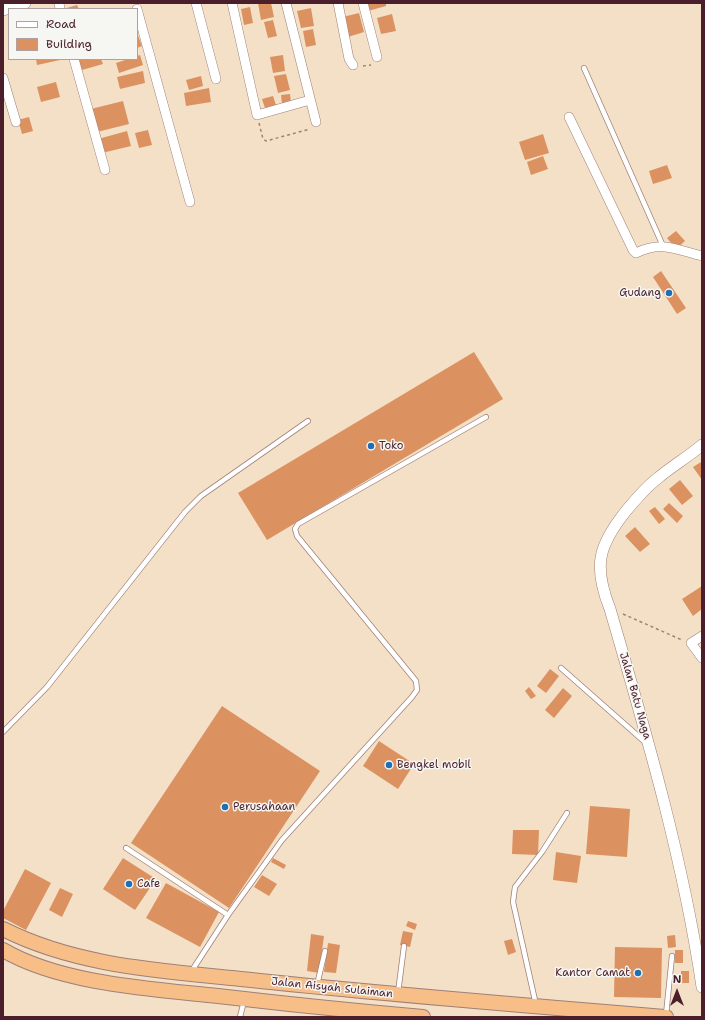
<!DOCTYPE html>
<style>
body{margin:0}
#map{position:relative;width:705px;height:1020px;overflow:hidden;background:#f4e0c7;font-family:"Shantell Sans",sans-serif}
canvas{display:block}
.frame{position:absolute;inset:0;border:4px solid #4a1f2b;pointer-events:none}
.legend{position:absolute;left:8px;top:8px;width:130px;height:52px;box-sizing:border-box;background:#f6f6f2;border:1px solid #b1a0a2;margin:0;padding:5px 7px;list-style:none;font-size:12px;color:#4a1f2b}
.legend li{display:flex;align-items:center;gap:8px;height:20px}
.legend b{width:20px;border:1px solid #b1a0a2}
.north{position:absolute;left:657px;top:972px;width:40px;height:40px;-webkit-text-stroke:3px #f6f6f2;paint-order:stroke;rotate:0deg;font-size:11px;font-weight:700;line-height:16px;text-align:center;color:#4a1f2b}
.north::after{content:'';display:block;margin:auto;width:14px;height:18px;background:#4a1f2b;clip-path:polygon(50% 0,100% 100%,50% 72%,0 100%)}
</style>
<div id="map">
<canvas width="705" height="1020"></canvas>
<div class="frame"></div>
<ul class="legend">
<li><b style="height:5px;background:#fff"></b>Road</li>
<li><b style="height:11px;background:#db9260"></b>Building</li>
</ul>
<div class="north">N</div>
</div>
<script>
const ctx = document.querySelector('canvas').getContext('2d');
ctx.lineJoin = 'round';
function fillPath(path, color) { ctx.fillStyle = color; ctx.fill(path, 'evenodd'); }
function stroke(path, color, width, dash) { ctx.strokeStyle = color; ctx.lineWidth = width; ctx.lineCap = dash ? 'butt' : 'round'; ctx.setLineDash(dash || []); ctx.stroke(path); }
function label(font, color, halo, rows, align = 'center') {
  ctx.font = font + ' "Shantell Sans",sans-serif'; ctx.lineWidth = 3; ctx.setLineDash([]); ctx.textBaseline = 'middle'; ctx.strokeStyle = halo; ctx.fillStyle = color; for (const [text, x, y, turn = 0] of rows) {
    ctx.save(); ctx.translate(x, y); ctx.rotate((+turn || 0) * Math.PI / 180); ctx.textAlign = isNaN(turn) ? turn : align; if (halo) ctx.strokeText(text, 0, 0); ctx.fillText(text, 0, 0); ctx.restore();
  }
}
const building = new Path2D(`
 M 258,3 L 271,3 L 274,17 L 261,20 Z
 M 366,3 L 386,3 L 386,6 L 368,11 Z
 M 77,5 L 79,9 L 63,9 Z
 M 250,7 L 253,23 L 244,25 L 241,9 Z
 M 311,8 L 314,26 L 301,28 L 297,11 Z
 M 359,13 L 364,32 L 348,37 L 343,17 Z
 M 392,14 L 396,31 L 381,34 L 377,18 Z
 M 273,20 L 277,36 L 268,38 L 264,22 Z
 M 313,29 L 316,45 L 306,47 L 303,31 Z
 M 137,33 L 142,46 L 137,48 Z
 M 140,55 L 143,65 L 119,73 L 116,63 L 128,59 L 137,59 L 137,56 Z
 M 283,55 L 285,71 L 273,73 L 270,57 Z
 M 36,59 L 60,59 L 60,60 L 37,65 Z
 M 78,59 L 101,59 L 103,64 L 82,70 Z
 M 143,71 L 145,83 L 120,89 L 117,77 Z
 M 286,74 L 290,90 L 278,93 L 274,76 Z
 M 201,76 L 203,86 L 189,90 L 186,80 Z
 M 56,82 L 60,97 L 41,102 L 37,87 Z
 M 209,88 L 211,102 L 186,106 L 184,93 Z
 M 290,94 L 291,103 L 282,104 L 281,95 Z
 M 273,96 L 276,105 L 265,108 L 262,99 Z
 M 123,101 L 129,124 L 97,132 L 91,109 Z
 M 29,117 L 33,131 L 22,134 L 18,120 Z
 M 148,130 L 152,145 L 139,148 L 135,133 Z
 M 127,131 L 131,146 L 102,153 L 98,139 Z
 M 543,134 L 549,153 L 525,160 L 519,142 Z
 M 543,156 L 548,169 L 531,175 L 527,162 Z
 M 667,165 L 672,178 L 653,184 L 649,171 Z
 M 676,231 L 685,241 L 676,249 L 667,238 Z
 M 661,271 L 686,308 L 677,314 L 653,277 Z
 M 474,352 L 503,399 L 267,540 L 238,493 Z
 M 701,462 L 702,463 L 702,480 L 693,467 Z
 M 680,480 L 693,496 L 682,505 L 669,489 Z
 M 669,503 L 683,516 L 677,523 L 663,509 Z
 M 655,507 L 665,519 L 659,524 L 649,511 Z
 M 635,527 L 650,544 L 640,552 L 625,536 Z
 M 702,586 L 702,609 L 693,616 L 682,599 Z
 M 550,669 L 559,676 L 546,693 L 537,686 Z
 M 529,687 L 536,696 L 531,699 L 525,691 Z
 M 563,688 L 572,696 L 554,718 L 545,710 Z
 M 222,706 L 320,771 L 229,908 L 131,843 Z
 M 379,741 L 414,764 L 398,789 L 363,766 Z
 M 590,806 L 630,809 L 627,857 L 586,854 Z
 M 513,830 L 539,830 L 538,855 L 512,854 Z
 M 556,852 L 581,856 L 577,883 L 553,880 Z
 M 123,858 L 156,879 L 135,910 L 103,889 Z
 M 273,858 L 286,865 L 284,869 L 271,862 Z
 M 25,869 L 51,883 L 26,930 L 3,918 L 3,911 Z
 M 262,875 L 277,884 L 269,896 L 254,887 Z
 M 166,883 L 219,912 L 200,947 L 146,918 Z
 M 60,888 L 73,894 L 62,917 L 49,910 Z
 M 408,921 L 417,924 L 415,930 L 406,926 Z
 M 403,931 L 413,933 L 410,947 L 400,945 Z
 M 311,934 L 324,936 L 319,973 L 307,971 Z
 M 675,935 L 676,947 L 668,948 L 667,936 Z
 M 512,939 L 516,952 L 508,955 L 504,941 Z
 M 328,943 L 340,945 L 336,973 L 324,972 Z
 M 615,947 L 662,948 L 661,998 L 614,997 Z
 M 675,950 L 683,950 L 683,963 L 675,963 Z
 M 681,971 L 689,971 L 689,983 L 681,983 Z`);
const path = new Path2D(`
 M 363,66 L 371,65
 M 259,123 L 263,139 L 266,141 L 310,129
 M 623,614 L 682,640`);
const service = new Path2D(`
 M 584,68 L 663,246
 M 561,668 L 646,743
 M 3,732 L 47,687 L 185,512 L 201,496 L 308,421
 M 126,848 L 228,915
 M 191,972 L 228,915 L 282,840 L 412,697 L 417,690 L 416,681 L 297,536 L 295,529 L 298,524 L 486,417
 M 317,985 L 325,951
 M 398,993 L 404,946
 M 536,1005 L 513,902 L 515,887 L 542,852 L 567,813
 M 666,1015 L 672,956
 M 240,1017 L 244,1001`);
const minor = new Path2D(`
 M 59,3 L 60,9
 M 196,3 L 216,79
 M 232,3 L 257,115 L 310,100
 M 286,3 L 316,122
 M 338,3 L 349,59 L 353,65
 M 363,3 L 377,57
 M 137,9 L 190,202
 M 74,59 L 105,170
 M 3,78 L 16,122
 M 569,117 L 633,250 L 636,253 C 661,240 677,250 702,256
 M 702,636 L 691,643 L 702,658`);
const tertiary = new Path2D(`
 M 3,10 L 25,3
 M 702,445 C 688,457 672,466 658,478 C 646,487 636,499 626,511 C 598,546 593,566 610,609 C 646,733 683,858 702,987`);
const trunk = new Path2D(`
 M 3,929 C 82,969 173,971 260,981 C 395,995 531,1006 666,1017
 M 3,950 C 61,984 152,989 218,996 C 286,1004 354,1011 423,1017`);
const markers = [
 [669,293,4,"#1f6fb2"],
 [371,446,4,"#1f6fb2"],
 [389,765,4,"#1f6fb2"],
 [225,807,4,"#1f6fb2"],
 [129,884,4,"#1f6fb2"],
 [638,973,4,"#1f6fb2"]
];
const poiNames = [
 ["Gudang",661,293,"right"],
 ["Toko",379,446],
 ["Bengkel mobil",397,765],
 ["Perusahaan",233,807],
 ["Cafe",137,884],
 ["Kantor Camat",630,973,"right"]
];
const streetNames = [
 ["Jalan Batu Naga",635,696,74],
 ["Jalan Aisyah Sulaiman",332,988,6]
];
fillPath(building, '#db9260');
stroke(service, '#9f8079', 6);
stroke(minor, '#9f8079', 10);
stroke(tertiary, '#9f8079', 12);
stroke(trunk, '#9f8079', 16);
stroke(path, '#9f8079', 1.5, [3, 3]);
stroke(service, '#fff', 4.5);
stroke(minor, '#fff', 9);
stroke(tertiary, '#fff', 11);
stroke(trunk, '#f7be88', 14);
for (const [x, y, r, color] of markers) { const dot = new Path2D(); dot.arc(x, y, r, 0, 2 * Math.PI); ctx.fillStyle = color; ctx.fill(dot); stroke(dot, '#f6f6f2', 1.5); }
label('11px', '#4a1f2b', '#f6f6f2', poiNames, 'left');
label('11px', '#4a1f2b', '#f6f6f2', streetNames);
</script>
